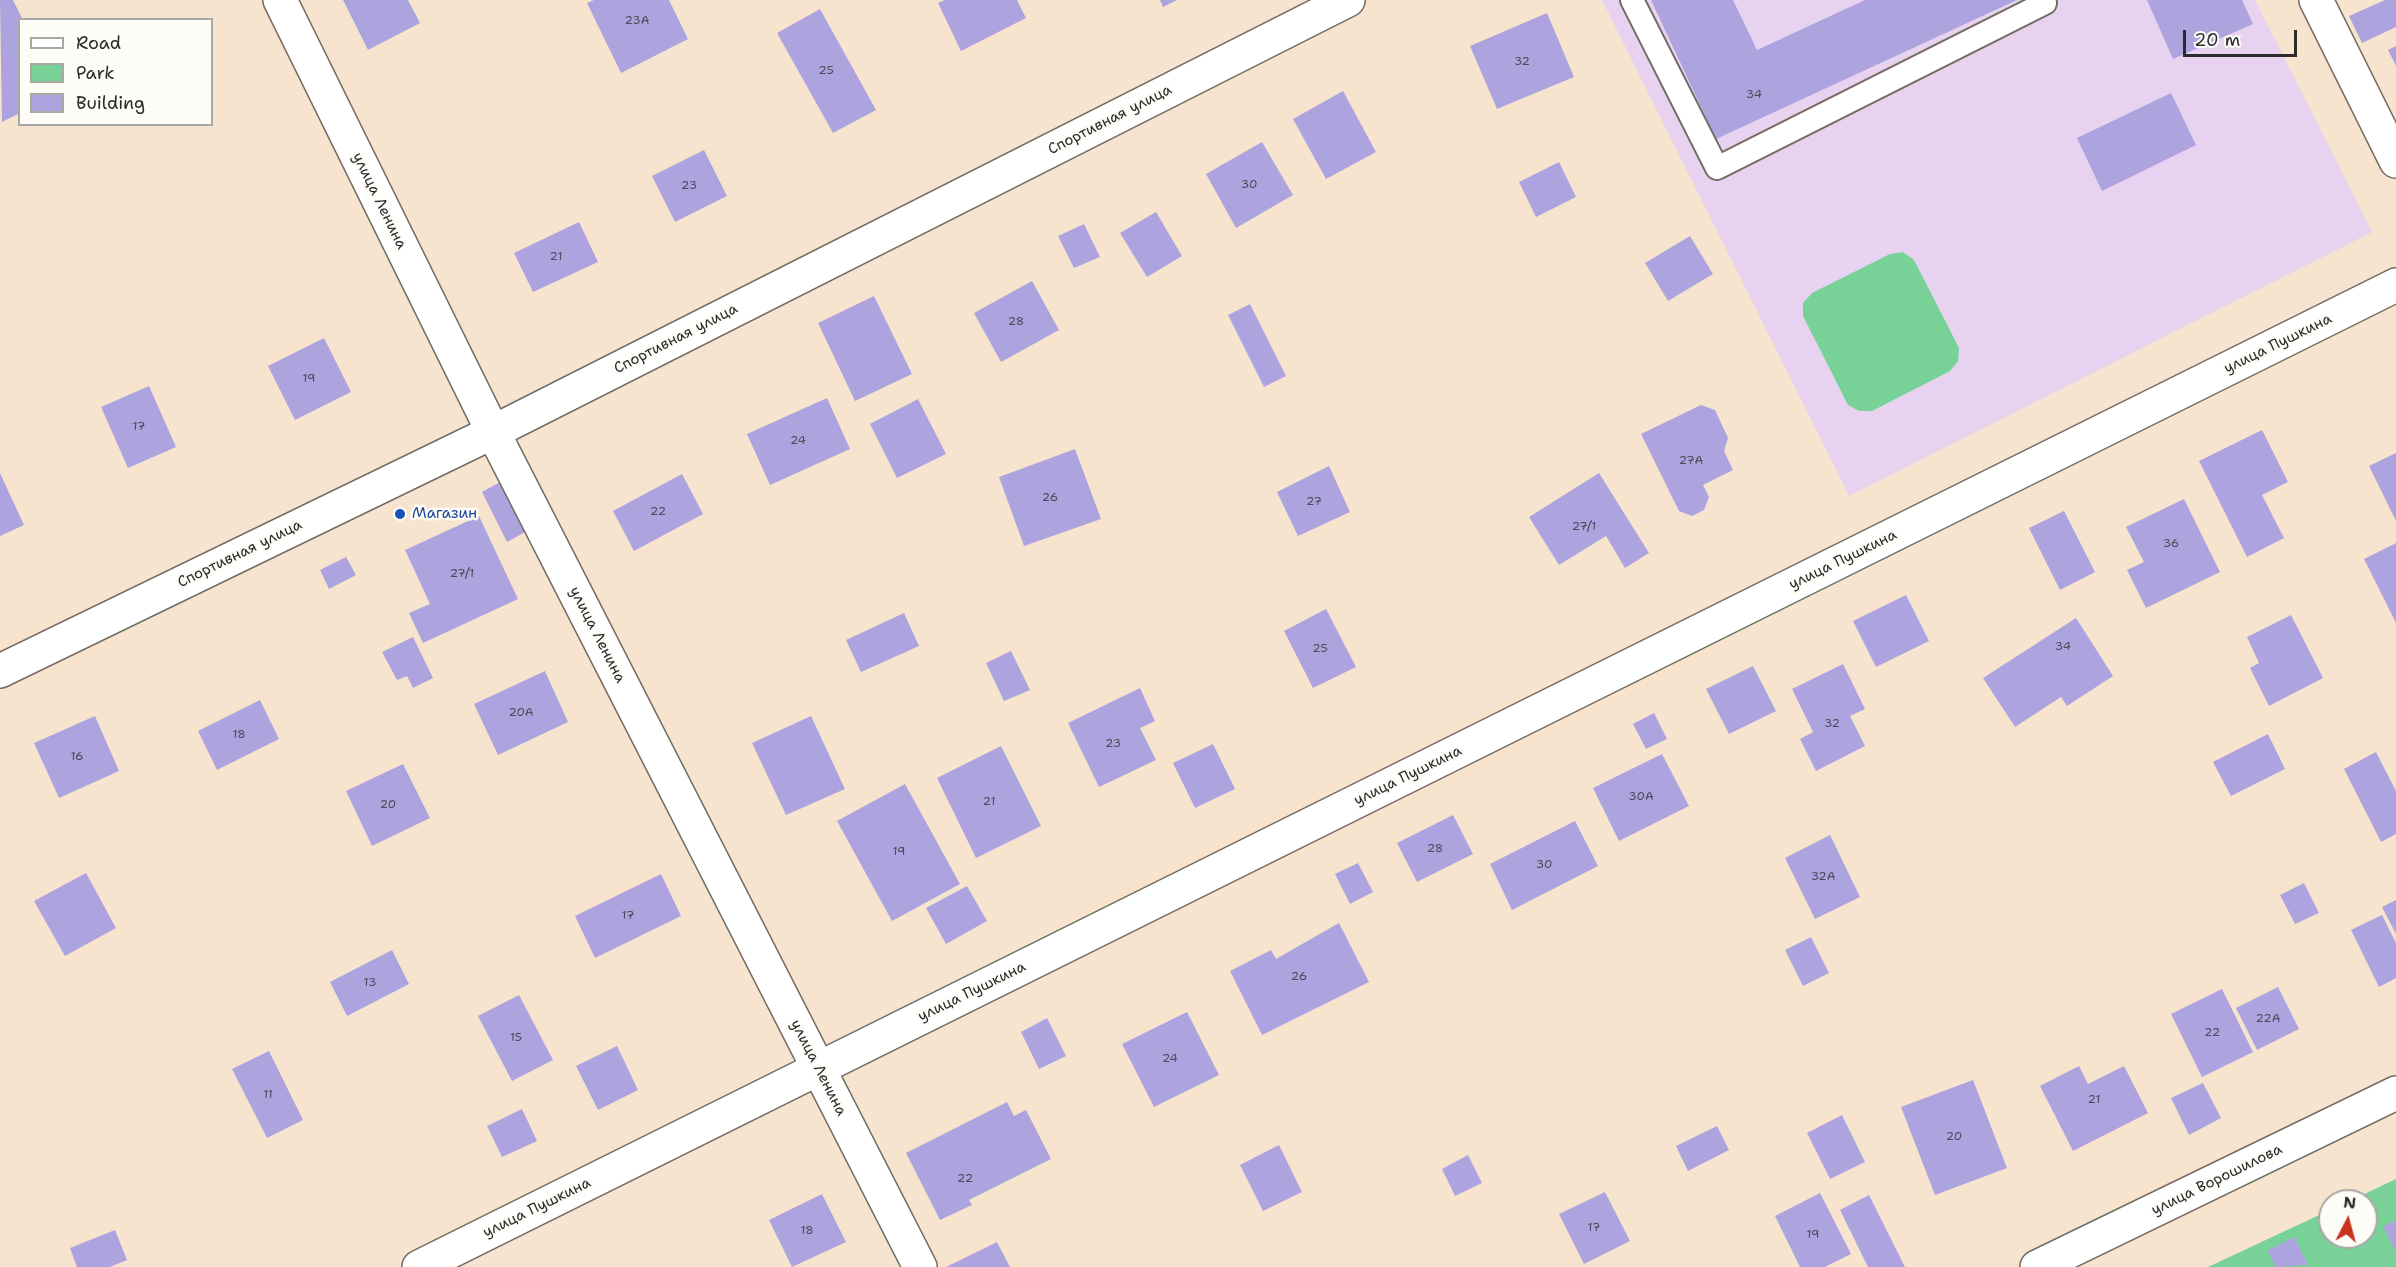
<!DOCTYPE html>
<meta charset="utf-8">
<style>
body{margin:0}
#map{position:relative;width:2396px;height:1267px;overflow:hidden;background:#f7e4ce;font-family:"Shantell Sans",sans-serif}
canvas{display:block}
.legend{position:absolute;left:18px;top:18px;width:195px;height:108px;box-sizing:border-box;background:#fdfcf7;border:2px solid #a9a8a5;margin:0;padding:8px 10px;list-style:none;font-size:18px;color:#2b2b2b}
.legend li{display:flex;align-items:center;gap:12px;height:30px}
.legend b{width:30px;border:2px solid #a9a8a5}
.north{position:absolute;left:2318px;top:1189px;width:60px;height:60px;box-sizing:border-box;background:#fdfcf7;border:2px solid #a9a8a5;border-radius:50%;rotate:6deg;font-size:16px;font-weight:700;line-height:24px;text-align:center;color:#2b2b2b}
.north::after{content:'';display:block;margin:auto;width:21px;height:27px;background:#c8321e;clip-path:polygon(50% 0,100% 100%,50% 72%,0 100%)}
.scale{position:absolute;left:2183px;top:30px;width:114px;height:27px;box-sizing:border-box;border:3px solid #2b2b2b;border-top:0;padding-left:8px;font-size:18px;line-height:21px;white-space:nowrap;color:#2b2b2b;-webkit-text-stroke:4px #fdfcf7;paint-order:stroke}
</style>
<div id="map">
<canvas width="2396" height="1267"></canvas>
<ul class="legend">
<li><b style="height:8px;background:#fff"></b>Road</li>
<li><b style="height:16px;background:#78d197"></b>Park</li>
<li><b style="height:16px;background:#ada4df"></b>Building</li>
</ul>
<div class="north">N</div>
<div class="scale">20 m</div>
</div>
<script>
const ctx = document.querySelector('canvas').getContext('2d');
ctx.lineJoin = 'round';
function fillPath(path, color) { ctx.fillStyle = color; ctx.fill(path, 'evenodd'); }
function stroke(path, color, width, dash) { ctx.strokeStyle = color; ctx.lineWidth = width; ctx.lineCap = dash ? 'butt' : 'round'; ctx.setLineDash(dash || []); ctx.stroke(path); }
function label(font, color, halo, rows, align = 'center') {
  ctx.font = font + ' "Shantell Sans",sans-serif'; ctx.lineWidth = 5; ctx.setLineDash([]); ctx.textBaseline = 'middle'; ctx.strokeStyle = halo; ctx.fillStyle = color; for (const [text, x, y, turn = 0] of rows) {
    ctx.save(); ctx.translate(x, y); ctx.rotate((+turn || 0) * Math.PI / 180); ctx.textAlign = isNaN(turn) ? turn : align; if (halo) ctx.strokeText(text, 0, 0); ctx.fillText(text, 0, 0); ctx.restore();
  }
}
const built = new Path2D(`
 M 1602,0 L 2255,0 L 2372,232 L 1849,496 Z`);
const green = new Path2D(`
 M 1903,252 L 1914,260 L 1959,348 L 1958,361 L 1950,371 L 1872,411 L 1859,411 L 1848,405 L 1803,316 L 1803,303 L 1812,293 L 1890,254 Z
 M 2396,1179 L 2396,1267 L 2208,1267 L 2330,1210 L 2330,1237 L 2366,1237 L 2366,1201 L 2350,1201 Z`);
const building = new Path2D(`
 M 0,0 L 13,0 L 23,20 L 20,20 L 20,113 L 2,122 Z
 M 343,0 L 408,0 L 420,23 L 368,50 Z
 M 594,0 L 669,0 L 688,39 L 621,73 L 587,3 Z
 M 945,0 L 1017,0 L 1026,18 L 961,51 L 938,3 Z
 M 1160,0 L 1177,0 L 1163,7 Z
 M 1651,0 L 1733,0 L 1757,50 L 1865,0 L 2017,0 L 1716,139 Z
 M 2147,0 L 2242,0 L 2253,24 L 2173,59 Z
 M 2385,0 L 2396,0 L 2396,27 L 2362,43 L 2349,16 Z
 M 820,9 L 876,110 L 833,133 L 777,33 Z
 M 1547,13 L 1574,77 L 1497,109 L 1470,46 Z
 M 2396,46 L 2396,66 L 2388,50 Z
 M 1343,91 L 1376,152 L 1326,179 L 1293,119 Z
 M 2171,93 L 2196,145 L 2102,191 L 2077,138 Z
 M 1262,142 L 1293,195 L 1236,228 L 1206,174 Z
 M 704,150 L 727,196 L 675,222 L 652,176 Z
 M 1559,162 L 1576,197 L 1536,217 L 1519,182 Z
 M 1156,212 L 1182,256 L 1147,277 L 1120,233 Z
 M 579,222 L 598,262 L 533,292 L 514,253 Z
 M 1084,224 L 1100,257 L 1074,268 L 1058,236 Z
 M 1690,236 L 1713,274 L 1668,301 L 1645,263 Z
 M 1032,281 L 1059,330 L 1001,362 L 974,313 Z
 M 874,296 L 912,374 L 855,401 L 818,323 Z
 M 1250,304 L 1286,376 L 1264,387 L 1228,315 Z
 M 324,338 L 351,392 L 295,420 L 268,366 Z
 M 149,386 L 176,447 L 128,468 L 101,407 Z
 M 827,398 L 850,449 L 770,485 L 747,434 Z
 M 918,399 L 946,454 L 897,478 L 870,424 Z
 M 1701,405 L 1715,410 L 1728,438 L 1724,451 L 1733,470 L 1703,485 L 1709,497 L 1704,510 L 1692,516 L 1679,511 L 1641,434 Z
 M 2262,430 L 2288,482 L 2262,495 L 2284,538 L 2247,557 L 2199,461 Z
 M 1075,449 L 1101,519 L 1024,546 L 999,477 Z
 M 2396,453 L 2396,521 L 2369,466 Z
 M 1329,466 L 1350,512 L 1298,536 L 1277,492 Z
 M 0,473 L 24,525 L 0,536 Z
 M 1599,473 L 1649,553 L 1625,568 L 1606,536 L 1559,565 L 1529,517 Z
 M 682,474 L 703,514 L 634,551 L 613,511 Z
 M 500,482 L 525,532 L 507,542 L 482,492 Z
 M 2184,499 L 2220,572 L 2146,608 L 2127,570 L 2144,562 L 2126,527 Z
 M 2064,511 L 2095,572 L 2060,590 L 2029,528 Z
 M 479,516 L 518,599 L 423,643 L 409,613 L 430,604 L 405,550 Z
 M 2396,543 L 2396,623 L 2364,559 Z
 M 346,557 L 356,575 L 329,589 L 320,570 Z
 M 1906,595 L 1929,641 L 1876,667 L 1853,621 Z
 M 1326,609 L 1356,667 L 1313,688 L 1284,631 Z
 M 904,613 L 919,646 L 861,672 L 846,640 Z
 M 2291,615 L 2323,678 L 2269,706 L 2250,668 L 2259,663 L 2247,637 Z
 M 2076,618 L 2113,676 L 2067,706 L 2061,697 L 2015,727 L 1983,678 Z
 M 413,637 L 433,678 L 413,688 L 407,676 L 397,680 L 382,652 Z
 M 1011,651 L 1030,690 L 1004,701 L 986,663 Z
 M 1843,664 L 1865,709 L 1850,716 L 1865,746 L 1816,771 L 1800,739 L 1813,732 L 1792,689 Z
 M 1753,666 L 1776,711 L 1729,734 L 1706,689 Z
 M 545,671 L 568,722 L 498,755 L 474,704 Z
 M 1140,688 L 1155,721 L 1140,728 L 1156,760 L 1099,787 L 1068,723 Z
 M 260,700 L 279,739 L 217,770 L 198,731 Z
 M 1654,713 L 1667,739 L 1646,749 L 1633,724 Z
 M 95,716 L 119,771 L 59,798 L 34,743 Z
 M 811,716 L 845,789 L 786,815 L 752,743 Z
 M 2268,734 L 2285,769 L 2231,796 L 2213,762 Z
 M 1213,744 L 1235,789 L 1195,808 L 1173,763 Z
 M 1001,746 L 1041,826 L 976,858 L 937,778 Z
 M 2376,752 L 2396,791 L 2396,834 L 2381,842 L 2344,769 Z
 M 1662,754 L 1689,806 L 1619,841 L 1593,788 Z
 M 403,764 L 430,818 L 372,846 L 346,791 Z
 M 905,784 L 960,884 L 892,921 L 837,821 Z
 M 1453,815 L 1473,854 L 1417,882 L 1397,843 Z
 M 1575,821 L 1598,866 L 1512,910 L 1490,864 Z
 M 1830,835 L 1860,897 L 1815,919 L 1785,858 Z
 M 1358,863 L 1373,892 L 1350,904 L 1335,874 Z
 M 86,873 L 116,928 L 65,956 L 34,901 Z
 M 661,874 L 681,916 L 595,958 L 575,916 Z
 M 2304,883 L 2319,913 L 2295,924 L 2280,895 Z
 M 967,886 L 987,921 L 946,944 L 926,908 Z
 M 2396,900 L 2396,934 L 2382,907 Z
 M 2382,915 L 2396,943 L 2396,978 L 2379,987 L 2351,930 Z
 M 1339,923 L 1369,982 L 1262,1035 L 1230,971 L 1271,950 L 1276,959 Z
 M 1811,937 L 1829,973 L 1803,986 L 1785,950 Z
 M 392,950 L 409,984 L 347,1016 L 330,982 Z
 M 2278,987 L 2299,1029 L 2257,1050 L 2236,1008 Z
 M 2222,989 L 2253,1052 L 2202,1077 L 2171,1014 Z
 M 519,995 L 553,1060 L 512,1081 L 478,1016 Z
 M 1187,1012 L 1219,1075 L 1154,1107 L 1122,1044 Z
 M 1047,1018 L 1066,1056 L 1039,1069 L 1021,1032 Z
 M 617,1046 L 638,1090 L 598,1110 L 576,1066 Z
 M 269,1051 L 303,1120 L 267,1138 L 232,1069 Z
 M 2079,1066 L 2088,1084 L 2124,1066 L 2148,1113 L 2073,1151 L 2040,1086 Z
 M 1973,1080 L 2007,1168 L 1935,1195 L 1901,1107 Z
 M 2203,1083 L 2221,1118 L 2189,1135 L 2171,1098 Z
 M 1007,1102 L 1014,1116 L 1026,1110 L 1051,1159 L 969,1200 L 972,1205 L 940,1220 L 906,1153 Z
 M 522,1109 L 537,1141 L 502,1157 L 487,1126 Z
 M 1842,1115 L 1865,1162 L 1830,1179 L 1807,1133 Z
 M 1717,1126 L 1729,1150 L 1688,1171 L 1676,1146 Z
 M 1279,1145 L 1302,1192 L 1263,1211 L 1240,1165 Z
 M 1468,1155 L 1482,1183 L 1455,1196 L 1442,1169 Z
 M 1605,1192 L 1630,1241 L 1584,1264 L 1559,1214 Z
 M 1820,1193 L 1851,1254 L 1825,1267 L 1800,1267 L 1775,1216 Z
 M 822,1194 L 846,1242 L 792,1267 L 769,1220 Z
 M 1869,1195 L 1905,1267 L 1868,1267 L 1840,1210 Z
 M 2396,1220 L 2396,1252 L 2383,1226 Z
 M 115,1230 L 127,1260 L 110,1267 L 77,1267 L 70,1248 Z
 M 2294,1237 L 2308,1265 L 2276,1267 L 2267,1251 Z
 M 997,1242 L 1010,1267 L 946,1267 Z`);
const lane = new Path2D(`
 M 1632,0 L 1717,168 L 2045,3`);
const street = new Path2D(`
 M 280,0 L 493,432 L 920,1267
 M 0,671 L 493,432 L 1348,0
 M 419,1267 L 2396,285`);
const secondary = new Path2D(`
 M 2316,0 L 2396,161
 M 2037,1267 L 2396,1093`);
const markers = [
 [400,514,6,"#1a4fb4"]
];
const numberNames = [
 ["23А",637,21],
 ["32",1522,62],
 ["25",826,71],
 ["34",1754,95],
 ["30",1249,185],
 ["23",689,186],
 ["21",556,257],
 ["28",1016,322],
 ["19",309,379],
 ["17",139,427],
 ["24",798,441],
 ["27А",1691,461],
 ["26",1050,498],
 ["27",1314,502],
 ["22",658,512],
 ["27/1",1584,527],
 ["36",2171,544],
 ["27/1",462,574],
 ["34",2063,647],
 ["25",1320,649],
 ["20А",521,713],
 ["32",1832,724],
 ["18",239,735],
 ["23",1113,744],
 ["16",77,757],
 ["30А",1641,797],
 ["21",989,802],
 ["20",388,805],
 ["28",1435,849],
 ["19",899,852],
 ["30",1544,865],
 ["32А",1823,877],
 ["17",628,916],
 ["26",1299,977],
 ["13",370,983],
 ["22А",2268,1019],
 ["22",2212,1033],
 ["15",516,1038],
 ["24",1170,1059],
 ["11",268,1095],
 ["21",2094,1100],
 ["20",1954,1137],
 ["22",965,1179],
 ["17",1594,1228],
 ["18",807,1231],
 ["19",1813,1235]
];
const streetNames = [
 ["Спортивная улица",1110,120,-27],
 ["улица Ленина",379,201,64],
 ["Спортивная улица",676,339,-27],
 ["улица Пушкина",2278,344,-26],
 ["Спортивная улица",240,554,-26],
 ["улица Пушкина",1843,560,-26],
 ["улица Ленина",597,635,63],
 ["улица Пушкина",1408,776,-26],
 ["улица Пушкина",972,992,-26],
 ["улица Ленина",818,1068,63],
 ["улица Ворошилова",2217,1180,-26],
 ["улица Пушкина",537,1208,-26]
];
const transitNames = [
 ["Магазин",412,514]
];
fillPath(built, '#e7d2ef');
fillPath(green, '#78d197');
fillPath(building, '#ada4df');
stroke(lane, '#726c64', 26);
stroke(street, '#726c64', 36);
stroke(secondary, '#726c64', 36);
stroke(lane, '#fff', 22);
stroke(street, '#fff', 33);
stroke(secondary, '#fff', 33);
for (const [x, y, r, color] of markers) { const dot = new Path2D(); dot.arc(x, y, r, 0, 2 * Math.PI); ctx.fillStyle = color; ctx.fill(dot); stroke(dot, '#fdfcf7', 2); }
label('12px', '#4c4958', null, numberNames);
label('15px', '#2b2b2b', '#fdfcf7', streetNames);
label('15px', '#164399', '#fdfcf7', transitNames, 'left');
</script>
